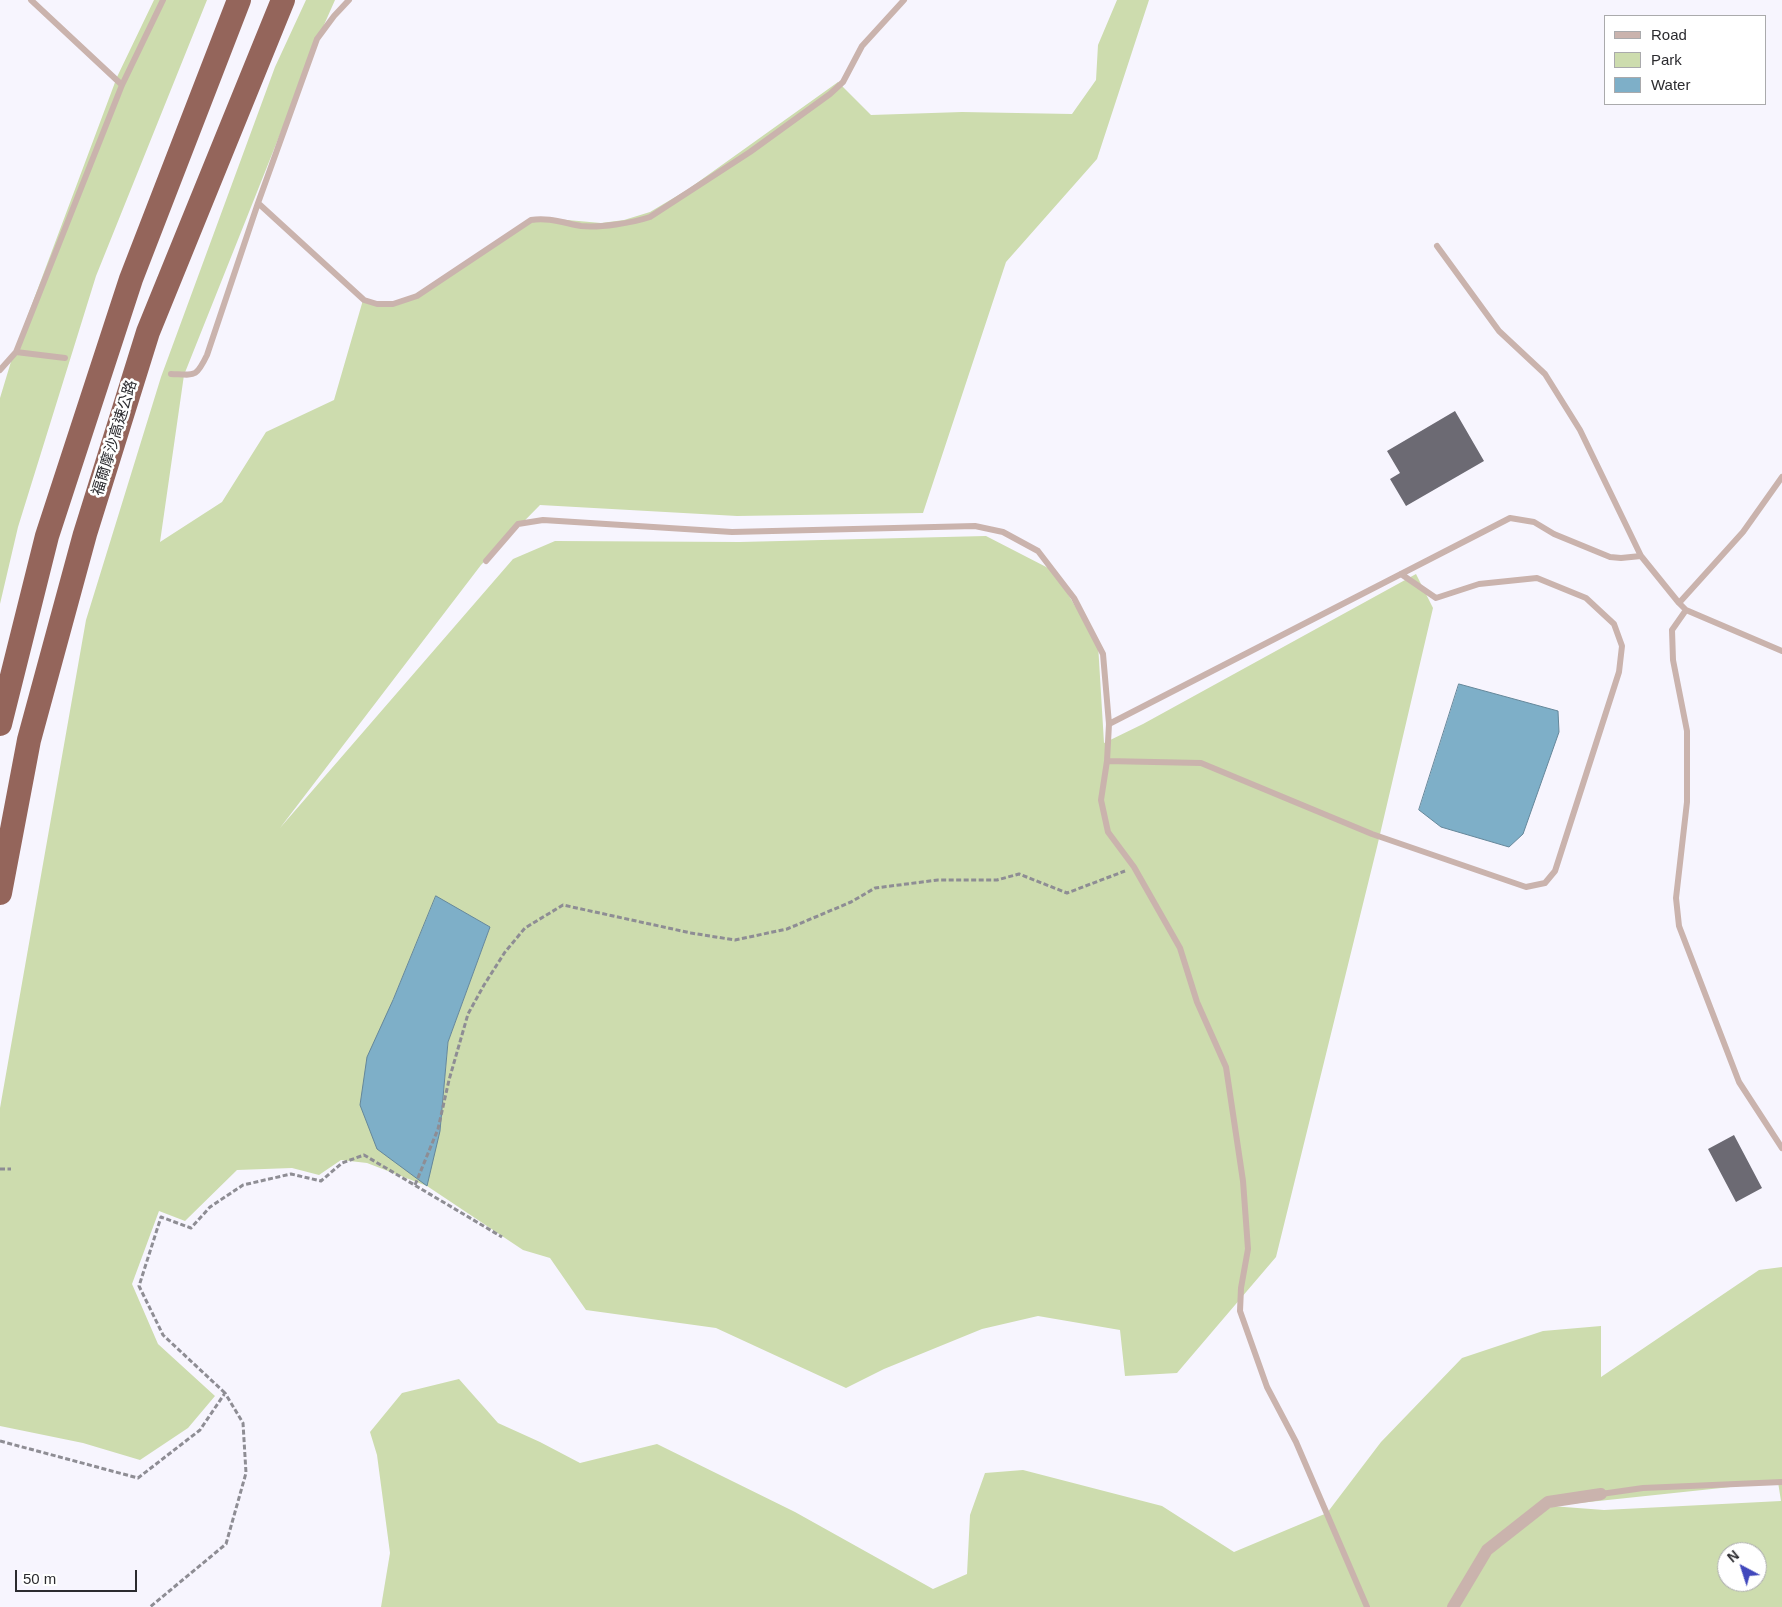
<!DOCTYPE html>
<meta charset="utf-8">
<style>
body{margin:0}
#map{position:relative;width:1782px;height:1607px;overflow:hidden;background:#f7f5fe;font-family:Helvetica,sans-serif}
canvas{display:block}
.legend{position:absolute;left:1604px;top:15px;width:162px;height:90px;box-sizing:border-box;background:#fff;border:1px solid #aaaaac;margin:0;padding:6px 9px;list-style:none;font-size:15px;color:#2b2b2f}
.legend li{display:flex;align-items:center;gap:10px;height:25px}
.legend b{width:25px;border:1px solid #aaaaac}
.north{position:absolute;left:1717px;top:1542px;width:50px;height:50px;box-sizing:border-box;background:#fff;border:1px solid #aaaaac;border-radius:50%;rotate:320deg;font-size:14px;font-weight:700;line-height:20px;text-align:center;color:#2b2b2f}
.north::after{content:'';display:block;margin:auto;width:18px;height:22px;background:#4148bc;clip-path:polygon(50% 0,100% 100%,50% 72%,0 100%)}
.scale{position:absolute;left:15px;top:1570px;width:122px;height:22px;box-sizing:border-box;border:2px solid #2b2b2f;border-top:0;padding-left:6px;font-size:15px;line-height:18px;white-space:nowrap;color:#2b2b2f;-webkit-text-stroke:4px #fff;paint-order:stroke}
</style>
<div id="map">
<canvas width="1782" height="1607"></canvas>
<ul class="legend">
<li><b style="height:6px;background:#cab3ad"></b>Road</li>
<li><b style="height:14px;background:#cddcae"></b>Park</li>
<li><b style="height:14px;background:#7eafc8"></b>Water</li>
</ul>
<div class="north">N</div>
<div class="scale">50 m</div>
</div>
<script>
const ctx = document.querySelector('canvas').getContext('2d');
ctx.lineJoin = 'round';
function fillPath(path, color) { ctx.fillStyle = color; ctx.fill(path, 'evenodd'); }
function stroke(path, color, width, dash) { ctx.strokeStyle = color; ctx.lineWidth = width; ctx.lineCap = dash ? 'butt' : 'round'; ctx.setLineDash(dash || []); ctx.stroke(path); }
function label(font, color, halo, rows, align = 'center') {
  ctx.font = font + ' Helvetica,"Noto Sans TC",sans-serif'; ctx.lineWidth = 5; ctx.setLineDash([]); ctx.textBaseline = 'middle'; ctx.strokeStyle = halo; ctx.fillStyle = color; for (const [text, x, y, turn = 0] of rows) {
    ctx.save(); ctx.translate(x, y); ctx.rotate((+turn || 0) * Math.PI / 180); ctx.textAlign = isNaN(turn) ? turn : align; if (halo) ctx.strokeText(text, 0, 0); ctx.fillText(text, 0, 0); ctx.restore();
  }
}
const green = new Path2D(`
 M 154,0 L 207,0 L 96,276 L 18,527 L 0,604 L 0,398 L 13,355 L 117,77 Z
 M 306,0 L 335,0 L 320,34 L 184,375 L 160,542 L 222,502 L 266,432 L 334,400 L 363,300 L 383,305 L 408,299 L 516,228 L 545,218 L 601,223 L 624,220 L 650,212 L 687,190 L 838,82 L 871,115 L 962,112 L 1072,114 L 1096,80 L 1098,45 L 1117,0 L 1149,0 L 1097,159 L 1006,262 L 923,513 L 737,516 L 540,505 L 481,565 L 280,828 L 513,559 L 555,541 L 740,542 L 986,536 L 1054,571 L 1098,644 L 1104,743 L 1143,724 L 1416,574 L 1433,608 L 1377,847 L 1276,1257 L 1177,1373 L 1125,1376 L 1120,1330 L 1038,1316 L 982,1329 L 884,1369 L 846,1388 L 716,1328 L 586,1310 L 550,1258 L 523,1250 L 427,1186 L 367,1163 L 341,1160 L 319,1175 L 292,1168 L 237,1170 L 185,1221 L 159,1211 L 132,1284 L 158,1344 L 215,1396 L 188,1428 L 140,1460 L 83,1443 L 0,1426 L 0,1108 L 86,620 L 161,377 L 275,67 ZM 436,897 L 490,927 L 448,1042 L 440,1131 L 393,1000 Z
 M 1782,1267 L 1782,1607 L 381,1607 L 390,1553 L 377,1455 L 370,1432 L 402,1393 L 459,1379 L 498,1423 L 540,1442 L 580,1463 L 657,1444 L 795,1512 L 933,1589 L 967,1574 L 970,1515 L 985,1473 L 1023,1470 L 1162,1506 L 1234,1552 L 1327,1513 L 1381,1442 L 1462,1358 L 1543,1331 L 1601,1326 L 1601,1377 L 1759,1270 ZM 1778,1482 L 1781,1501 L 1604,1510 L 1551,1506 ZM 1727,1552 L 1757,1552 L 1757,1582 L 1727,1582 Z`);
const water = new Path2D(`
 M 1459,684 L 1558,711 L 1559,732 L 1523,834 L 1509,847 L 1441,827 L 1419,810 Z
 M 436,896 L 490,927 L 448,1042 L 440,1131 L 427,1186 L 377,1149 L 360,1105 L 367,1057 L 393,1000 Z`);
const building = new Path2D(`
 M 1455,411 L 1484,461 L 1406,506 L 1390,479 L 1400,473 L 1387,451 Z
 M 1734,1135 L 1762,1188 L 1736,1202 L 1708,1149 Z`);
const path = new Path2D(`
 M 0,1169 L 11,1169
 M 415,1185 L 438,1129 L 449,1080 L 468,1014 L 484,985 L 505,952 L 525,928 L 563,905 L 691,933 L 735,940 L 787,929 L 851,902 L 875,888 L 938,880 L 997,880 L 1019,874 L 1067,893 L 1125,871
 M 225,1393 L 163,1335 L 139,1286 L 161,1217 L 191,1228 L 210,1207 L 243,1185 L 291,1174 L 321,1181 L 342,1163 L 364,1155 L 502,1237
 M 0,1441 L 138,1478 L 200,1430 L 225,1393 L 243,1423 L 246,1473 L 226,1544 L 150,1607`);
const service = new Path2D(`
 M 31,0 L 122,85
 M 349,0 L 334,16 L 317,39 L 258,203 L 364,300 L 377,304 L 393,304 L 417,296 L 531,220 C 548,217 564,223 581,226 C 600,228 632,223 650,217 L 750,152 L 830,94 L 843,82 L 862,46 L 904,0
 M 1437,246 L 1499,331 L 1545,374 L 1580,430 L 1641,556 L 1679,603 L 1686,610 L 1782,651
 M 16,352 L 65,358
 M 0,370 L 16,352 L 122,85 L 163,0
 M 171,374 C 195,375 196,378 207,355 L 258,203
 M 486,561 L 518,524 L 543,520 L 732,532 L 975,526 L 1003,532 L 1038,551 L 1074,598 L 1103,654 L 1109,724 L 1107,761 L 1101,800 L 1108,832 L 1134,867 L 1180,948 L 1197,1002 L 1226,1067 L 1243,1181 L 1248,1249 L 1241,1288 L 1240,1311 L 1267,1387 L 1296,1442 L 1367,1607
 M 1679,603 L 1743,532 L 1782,477
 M 1686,610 L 1672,630 L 1673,660 L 1687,731 L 1687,802 L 1676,898 L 1679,926 L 1739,1082 L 1782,1148
 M 1109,724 L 1510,518 L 1534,522 L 1554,534 L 1610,557 L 1621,558 L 1641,556
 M 1107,761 L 1201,763 L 1372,834 L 1526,887 L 1545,883 L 1555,871 L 1619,672 L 1622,646 L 1614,624 L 1586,598 L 1537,578 L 1479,584 L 1436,598 L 1401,574
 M 1601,1494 L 1643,1488 L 1782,1482`);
const minor = new Path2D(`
 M 1453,1607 L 1487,1550 L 1548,1502 L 1601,1494`);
const motorway = new Path2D(`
 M 0,724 L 47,536 L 131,279 L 239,0
 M 0,893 L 29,740 L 85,534 L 148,332 L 283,0`);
const streetNames = [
 ["福爾摩沙高速公路",115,438,-73]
];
fillPath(green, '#cddcae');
fillPath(water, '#7eafc8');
stroke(water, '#65879a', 1);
fillPath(building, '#6c6a73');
stroke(path, '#8e8d94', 3, [5, 2.5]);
stroke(service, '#cab3ad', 6);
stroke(minor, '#cab3ad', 12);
stroke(motorway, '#94655b', 24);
label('15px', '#2b2b2f', '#fff', streetNames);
</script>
